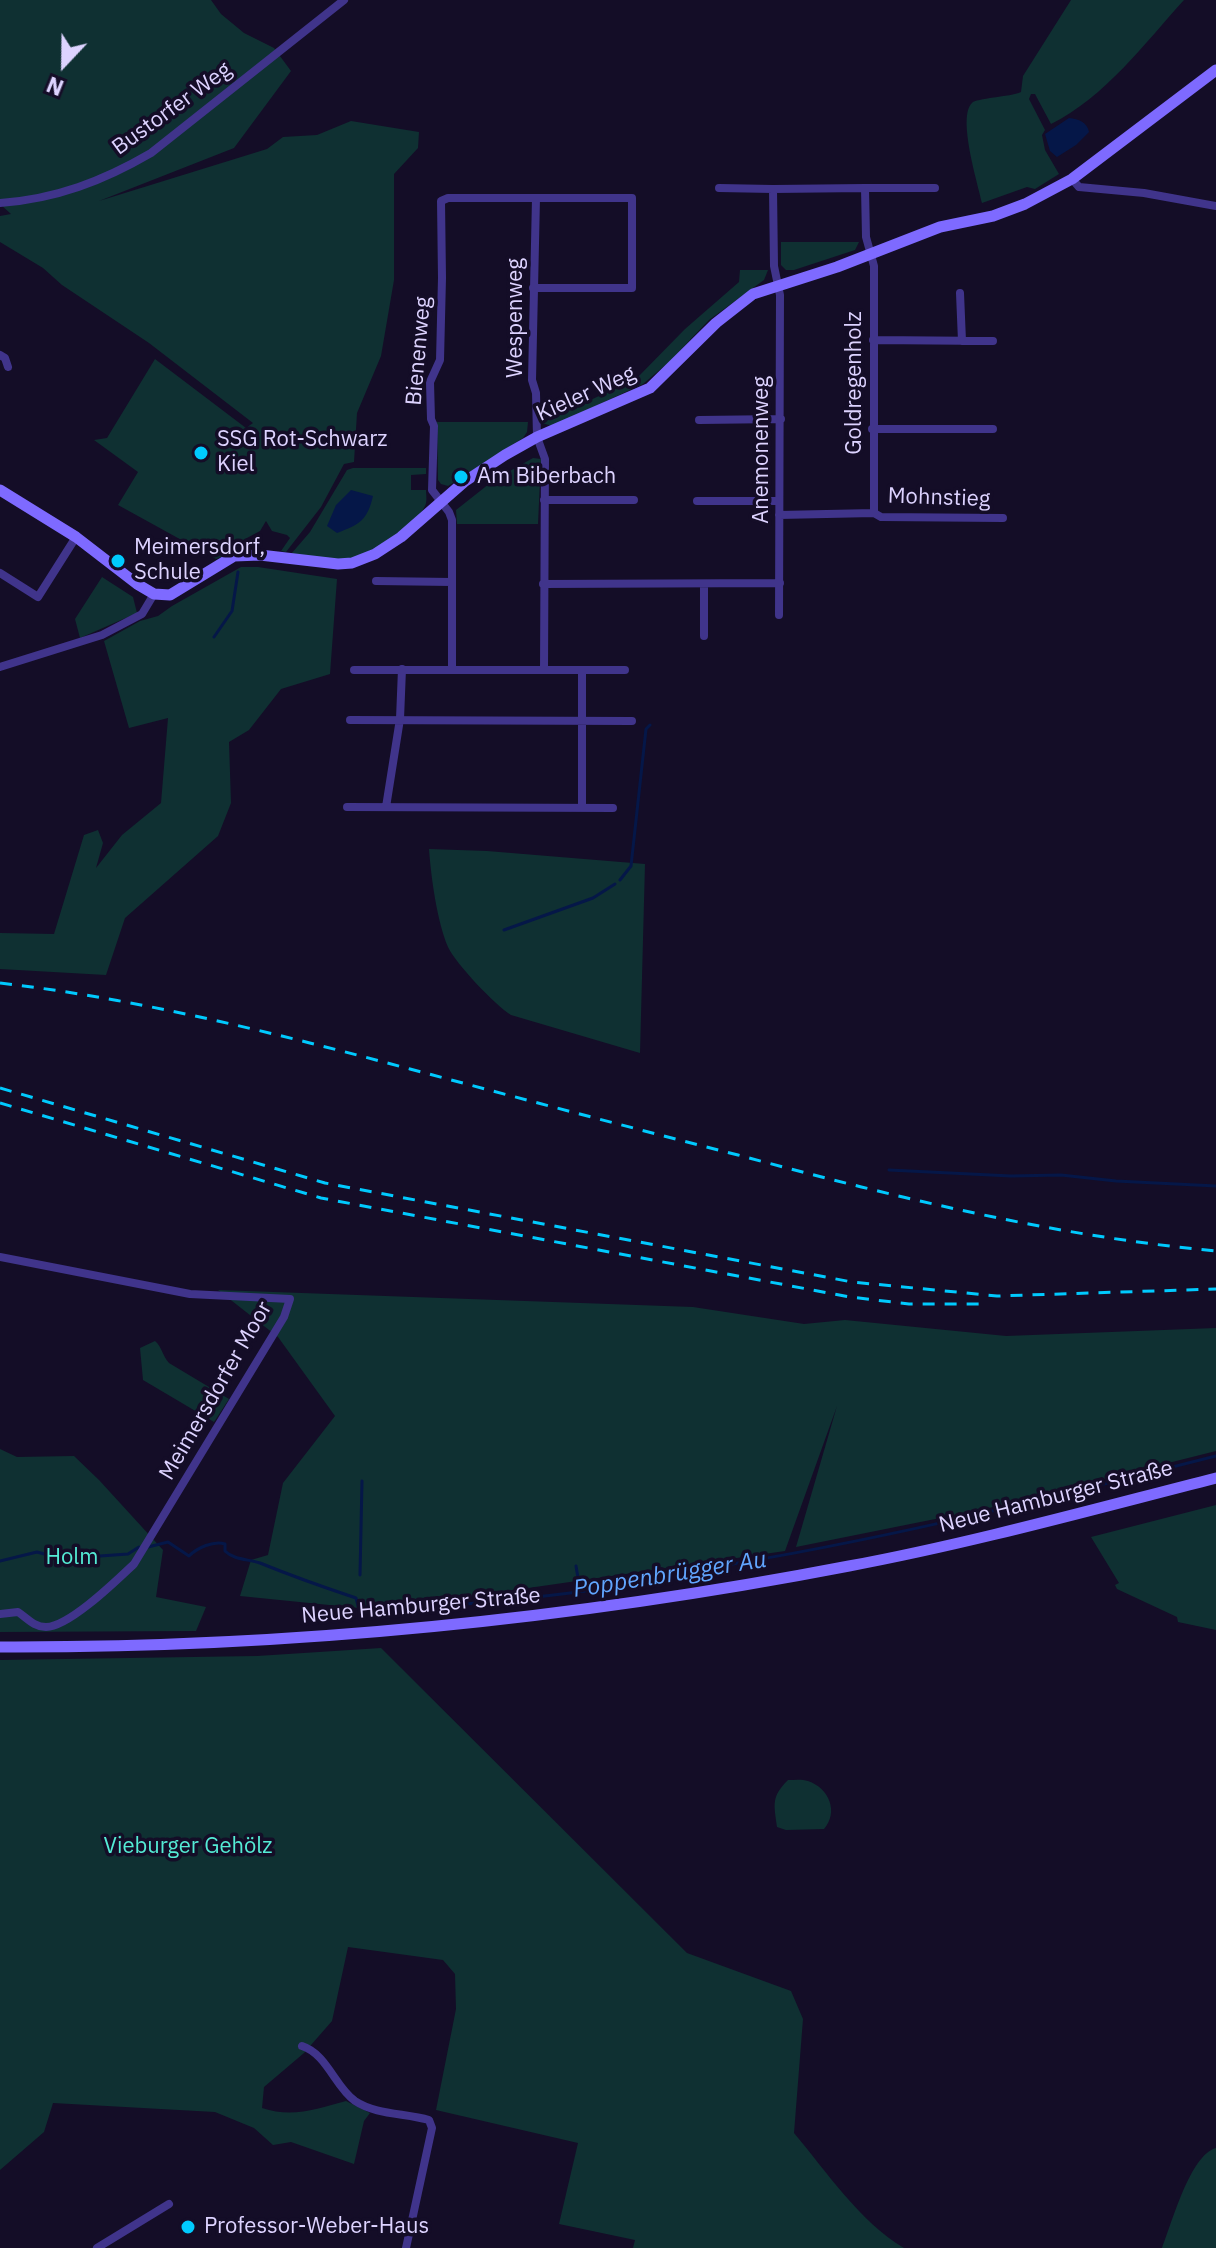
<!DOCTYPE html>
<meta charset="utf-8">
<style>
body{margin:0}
#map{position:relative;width:1216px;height:2248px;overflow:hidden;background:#140d27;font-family:"IBM Plex Sans",sans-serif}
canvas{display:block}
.north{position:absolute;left:24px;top:24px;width:80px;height:80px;-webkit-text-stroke:6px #140d27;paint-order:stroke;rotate:202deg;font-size:22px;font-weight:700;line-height:32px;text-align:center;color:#ddd3ff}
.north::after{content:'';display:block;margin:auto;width:28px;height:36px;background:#ddd3ff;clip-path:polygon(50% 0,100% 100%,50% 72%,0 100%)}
</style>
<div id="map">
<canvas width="1216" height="2248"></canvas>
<div class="north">N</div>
</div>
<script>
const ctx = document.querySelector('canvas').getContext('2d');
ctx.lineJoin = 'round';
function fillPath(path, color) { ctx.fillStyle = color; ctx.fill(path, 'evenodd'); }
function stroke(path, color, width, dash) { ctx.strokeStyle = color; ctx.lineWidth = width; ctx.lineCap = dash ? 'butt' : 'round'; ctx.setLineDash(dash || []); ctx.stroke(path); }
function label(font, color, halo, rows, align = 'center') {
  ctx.font = font + ' "IBM Plex Sans",sans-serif'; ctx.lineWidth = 7; ctx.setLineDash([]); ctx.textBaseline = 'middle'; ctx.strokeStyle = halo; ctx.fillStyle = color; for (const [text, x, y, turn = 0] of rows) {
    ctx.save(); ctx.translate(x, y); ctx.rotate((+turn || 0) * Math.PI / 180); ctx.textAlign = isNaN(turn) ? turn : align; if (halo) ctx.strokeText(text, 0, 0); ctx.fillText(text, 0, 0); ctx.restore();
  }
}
const green = new Path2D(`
 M 0,0 L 211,0 L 221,14 L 244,33 L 274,48 L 291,71 L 234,148 L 99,201 L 267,149 L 283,137 L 317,135 L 351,121 L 419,132 L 418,148 L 394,174 L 394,280 L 381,356 L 357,413 L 354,462 L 344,464 L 321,507 L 286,552 L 281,551 L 290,538 L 287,535 L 272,531 L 266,521 L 260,531 L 245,539 L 246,548 L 216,559 L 118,505 L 138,472 L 94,440 L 107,438 L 155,359 L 246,428 L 253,423 L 149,343 L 62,285 L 43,268 L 0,242 L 0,216 L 11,214 L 0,204 Z
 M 1071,0 L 1184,0 C 1144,44 1105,97 1051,124 L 1035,94 L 1031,94 L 1029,99 L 1045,130 L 1042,135 L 1045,150 L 1059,174 L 1035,189 L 1027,187 L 982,203 C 978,184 957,117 972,103 C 976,98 1010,97 1021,92 L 1023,76 Z
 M 781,242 L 859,242 L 855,250 L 794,270 L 786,270 L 781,265 Z
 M 740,270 L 768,270 L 764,280 L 709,320 L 669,362 L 643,384 L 552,426 L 542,423 L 637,378 L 685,329 L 739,282 Z
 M 437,422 L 528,422 L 527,432 L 523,438 L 448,486 L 441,484 L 438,480 Z
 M 533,458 L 541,459 L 538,524 L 457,524 L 456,510 L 494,480 Z
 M 353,468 L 426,468 L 426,474 L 411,475 L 411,490 L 426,490 C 426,494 427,499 426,503 C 421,524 362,560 341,561 C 325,561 307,556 291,554 L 310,532 L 347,470 Z
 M 241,567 L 258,567 L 337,579 L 330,674 L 281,689 L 249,730 L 229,742 L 231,803 L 218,836 L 125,918 L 106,975 L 0,969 L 0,933 L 54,934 L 84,835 L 98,830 L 103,843 L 96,868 L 122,835 L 161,803 L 168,718 L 129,728 L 104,641 L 140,621 L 158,616 L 172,606 Z
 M 102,577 L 133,597 L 137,613 L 80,638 L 75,619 Z
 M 429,849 L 487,851 L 645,864 L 640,1053 L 511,1015 C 495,1005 456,964 448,947 C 437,921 431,877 429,849 Z
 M 218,1290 L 693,1307 L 804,1324 L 845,1320 L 1006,1336 L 1216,1328 L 1216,1451 L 985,1509 L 796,1547 L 837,1406 L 785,1551 L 445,1600 L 359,1608 L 240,1596 L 251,1560 L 268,1555 L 283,1483 L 335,1416 L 278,1337 Z
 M 155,1341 C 162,1347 162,1355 169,1363 L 229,1399 L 214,1422 L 143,1380 L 140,1348 Z
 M 0,1449 L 17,1457 L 74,1456 L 99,1480 L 163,1550 L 156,1597 L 206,1607 L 196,1631 L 0,1632 Z
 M 1216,1505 L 1216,1630 L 1178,1622 L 1177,1617 L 1117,1589 L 1115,1585 L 1119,1583 L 1091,1537 Z
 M 381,1648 L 687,1953 L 791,1991 L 803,2019 L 794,2133 C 827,2172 859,2221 904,2248 L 633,2248 L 635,2240 L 559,2224 L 578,2143 L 436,2110 L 456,2009 L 455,1974 L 443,1960 L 348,1947 L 332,2021 L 304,2053 L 264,2087 L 262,2108 C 292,2118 317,2109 346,2101 L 370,2113 L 364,2121 L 354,2164 L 291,2142 L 273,2145 L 254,2128 L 215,2112 L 53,2103 L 44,2132 L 0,2170 L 0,1660 L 257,1656 Z
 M 788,1780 C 794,1780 802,1779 808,1781 C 829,1788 839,1812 824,1829 L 786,1830 L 777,1827 C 774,1804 771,1797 788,1780 Z
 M 1216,2148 L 1216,2248 L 1162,2248 C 1172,2223 1190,2155 1216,2148 Z`);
const water = new Path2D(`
 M 1069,118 C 1079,119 1087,122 1089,132 L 1076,145 L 1057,157 L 1050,151 L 1045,134 Z
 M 351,490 L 373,496 C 367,521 360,524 337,533 L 327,526 L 336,505 Z`);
const stream = new Path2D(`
 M 214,637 L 232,611 L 238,572
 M 620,880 L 631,866 L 646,729 L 650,725
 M 504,930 L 593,898 L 615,884
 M 889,1170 L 1011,1176 L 1061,1175 L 1116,1181 L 1216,1186
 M 148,1547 L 168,1542 L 189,1556 C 197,1548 214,1540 225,1544 L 225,1551 C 234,1560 248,1559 260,1563 C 292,1576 323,1587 356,1598 L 360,1613 C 458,1605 557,1597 655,1581 C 683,1576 710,1568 738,1563 C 899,1536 1058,1496 1216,1456
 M 0,1561 L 37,1552 L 77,1563 L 100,1556 L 128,1554 L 139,1547
 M 576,1566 L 580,1590
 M 360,1575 L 362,1481`);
const street = new Path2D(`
 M 1072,179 L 1079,187 L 1144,193 L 1216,206
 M 719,188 L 773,189
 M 865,188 L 935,188
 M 536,198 L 532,380 L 536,393 L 537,437 L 545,459 L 544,670
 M 0,203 C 56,199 103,181 151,153 L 344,0
 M 960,293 L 962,341
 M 873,340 L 993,341
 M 0,355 L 5,358 L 8,367
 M 699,420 L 781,419
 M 872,429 L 993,429
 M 544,500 L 634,500
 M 697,501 L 779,501
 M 779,515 L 874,513 L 881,517 L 1003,518
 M 0,573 L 38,597 L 76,537
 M 376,581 L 452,582
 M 543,584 L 780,583
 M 779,615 L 780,295 L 774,266 L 773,189 L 865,188 L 866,237 L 874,266 L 874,513
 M 704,636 L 704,584
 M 0,667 L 102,635 L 142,614 L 154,594
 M 354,670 L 625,670
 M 452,670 L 452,520 L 449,512 L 432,490 L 434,426 L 431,419 L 430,382 L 440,360 L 442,278 L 441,201 L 448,198 L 632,198 L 632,288 L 533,288
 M 350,720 L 632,721
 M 347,807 L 613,808
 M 386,807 L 400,719 L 402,669
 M 582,808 L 582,670
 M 0,1257 L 190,1294 L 290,1299 L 284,1317 L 134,1564 C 117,1580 69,1627 46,1627 C 34,1627 27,1618 18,1612 L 0,1614
 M 302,2046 C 327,2054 335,2087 355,2101 C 376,2115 406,2113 429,2120 L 432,2128 L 406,2248
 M 97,2248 L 169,2204`);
const secondary = new Path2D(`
 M 0,490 L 76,537 L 137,584 L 154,594 L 170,595 L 234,556 L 260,555 L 338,564 L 352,563 L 375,554 L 401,537 L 464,482 L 505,455 L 537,437 L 650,388 L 716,323 L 753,294 L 837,267 L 940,227 L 993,216 L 1025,204 L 1072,179 L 1216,70
 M 0,1647 C 285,1648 569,1620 849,1566 C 972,1543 1094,1509 1216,1478`);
const rail = new Path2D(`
 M 0,983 C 139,999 275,1033 410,1069 C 519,1098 628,1127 738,1155 C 895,1197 1053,1236 1216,1251
 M 0,1088 L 325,1183 L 852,1282 L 997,1296 L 1216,1289
 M 0,1103 L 321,1198 L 850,1297 L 909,1304 L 984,1304`);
const markers = [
 [201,453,8,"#00cafe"],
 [461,477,8,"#00cafe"],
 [118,561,8,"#00cafe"],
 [188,2227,8,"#00cafe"]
];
const streetNames = [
 ["Bustorfer Weg",172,109,-36],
 ["Wespenweg",516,318,-90],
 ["Bienenweg",419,351,-85],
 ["Goldregenholz",855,383,-90],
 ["Kieler Weg",586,394,-24],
 ["Anemonenweg",762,450,-90],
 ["Mohnstieg",939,498,2],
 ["Meimersdorfer Moor",216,1391,-60],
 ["Neue Hamburger Straße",1056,1497,-14],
 ["Neue Hamburger Straße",421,1606,-5]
];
const poiNames = [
 ["SSG Rot-Schwarz",217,440],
 ["Kiel",217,465],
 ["Am Biberbach",477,477],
 ["Meimersdorf,",134,548],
 ["Schule",134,573],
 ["Professor-Weber-Haus",204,2227]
];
const parkNames = [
 ["Holm",72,1558],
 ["Vieburger Gehölz",188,1847]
];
const waterNames = [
 ["Poppenbrügger Au",670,1575,-9]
];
fillPath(green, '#0f3032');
fillPath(water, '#051748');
stroke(stream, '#051748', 3);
stroke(street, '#40348b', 8);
stroke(secondary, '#7e6aff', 11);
stroke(rail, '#00cafe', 3, [12, 10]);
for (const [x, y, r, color] of markers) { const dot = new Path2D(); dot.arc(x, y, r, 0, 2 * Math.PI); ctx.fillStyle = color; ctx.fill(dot); stroke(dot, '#140d27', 3); }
label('22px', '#ddd3ff', '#140d27', streetNames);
label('22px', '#ddd3ff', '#140d27', poiNames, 'left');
label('22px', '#54ebd5', '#140d27', parkNames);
label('italic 24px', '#61a6ff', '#140d27', waterNames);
</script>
